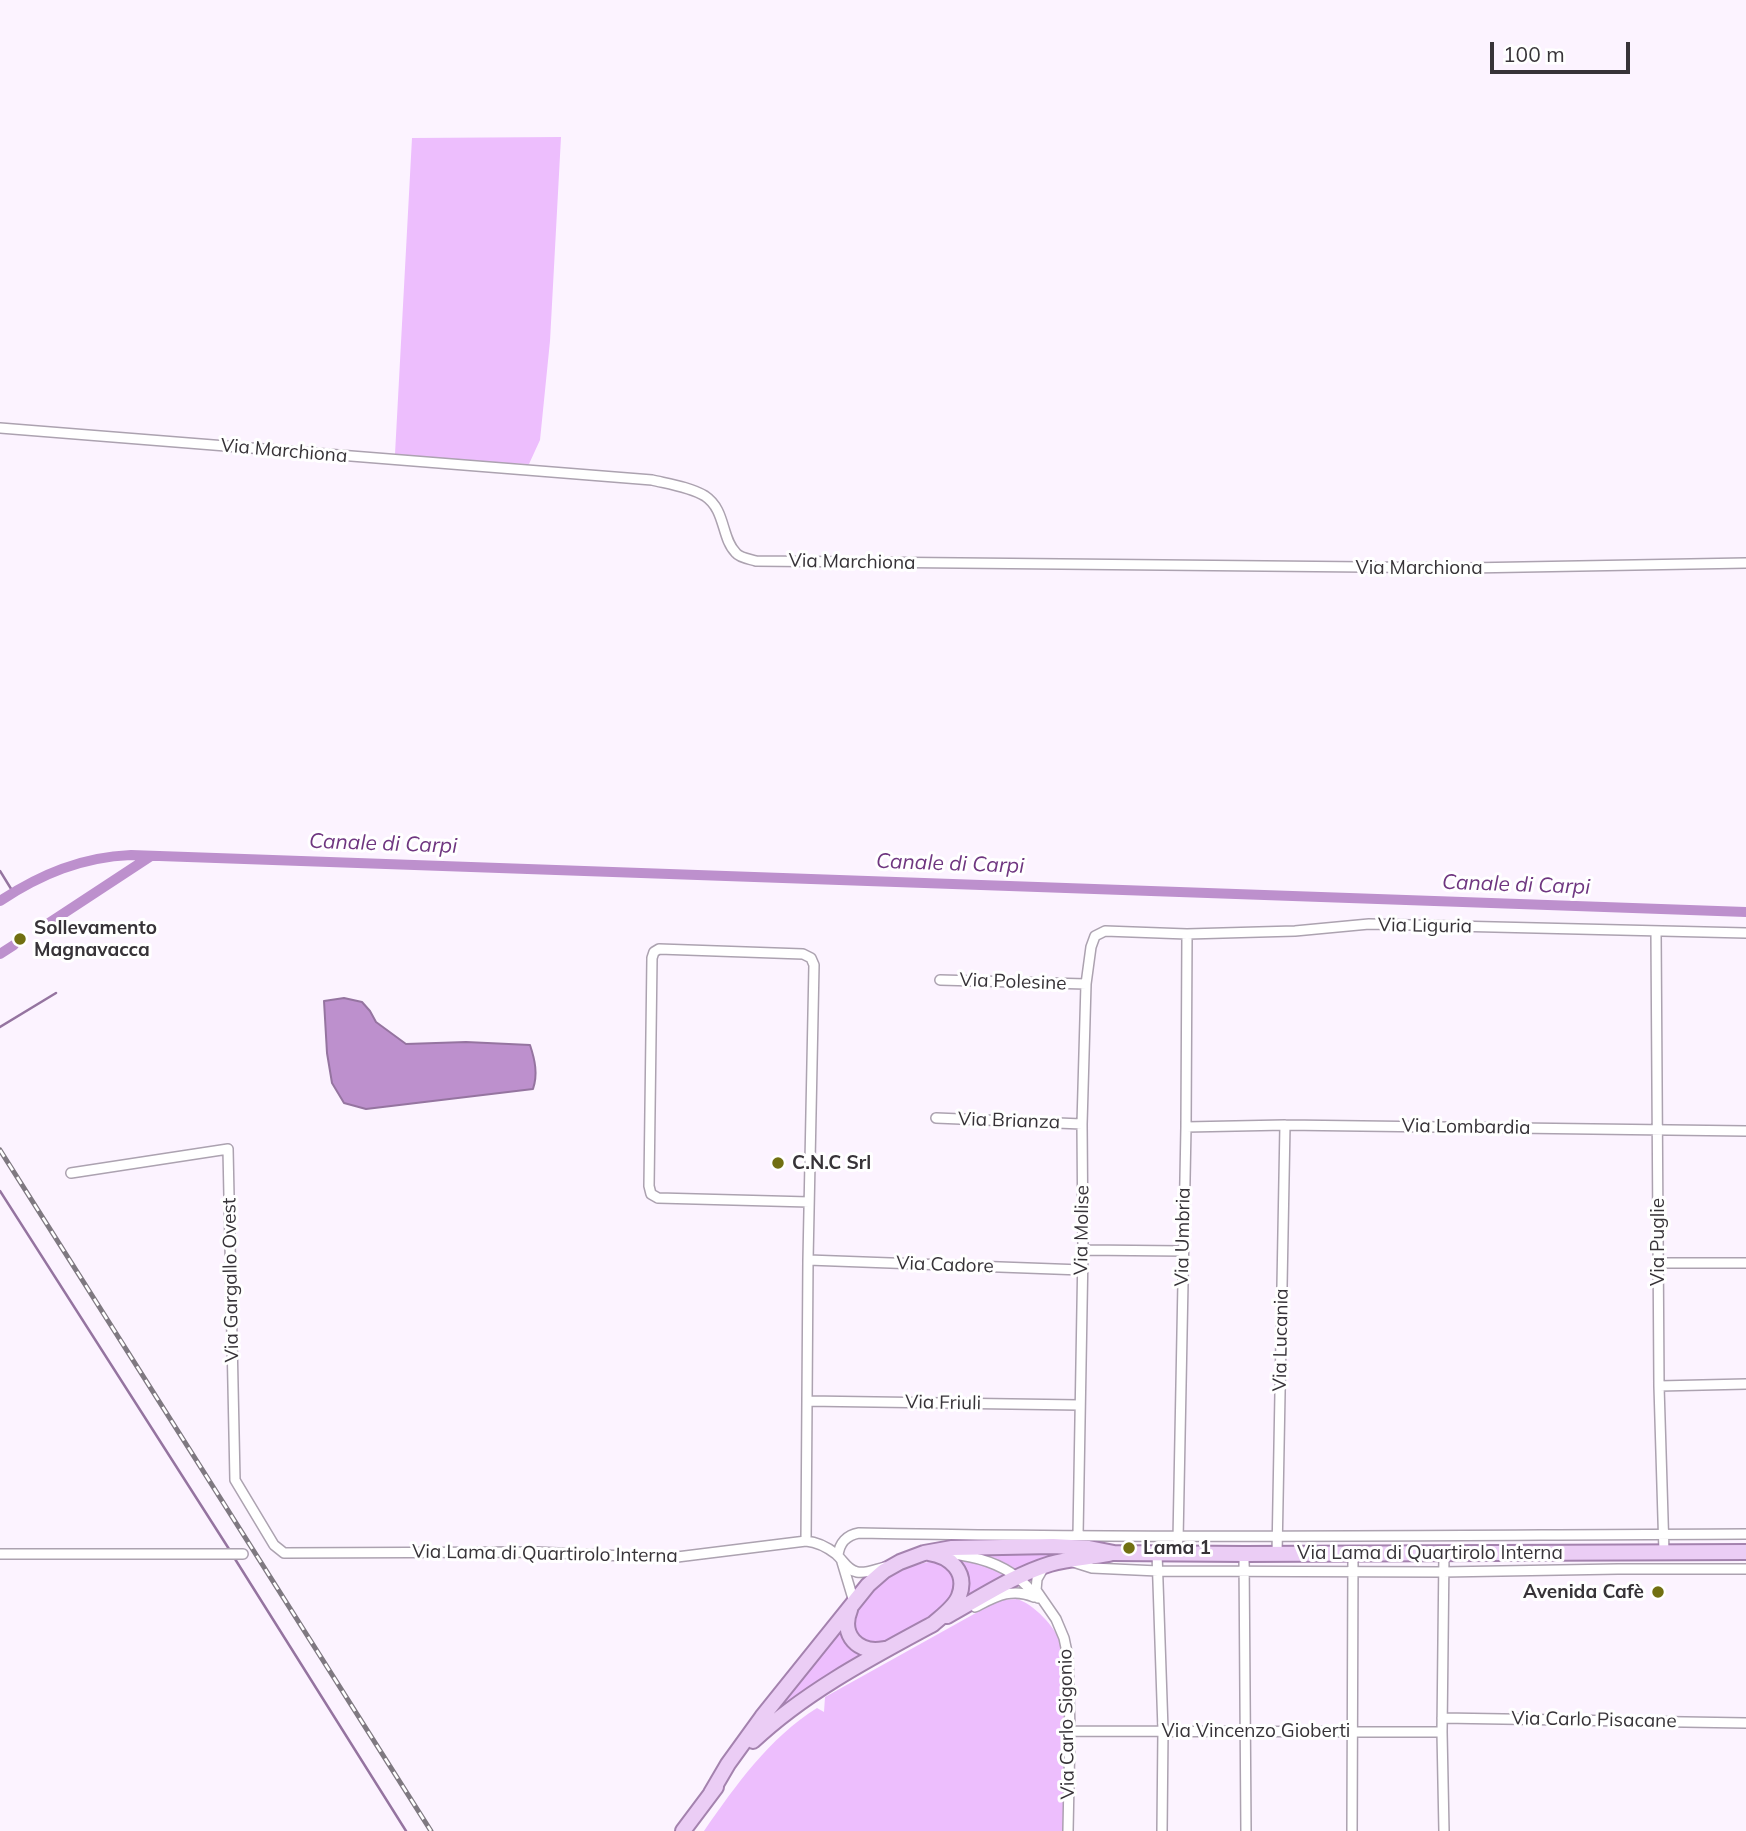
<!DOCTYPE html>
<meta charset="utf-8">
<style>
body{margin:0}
#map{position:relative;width:1746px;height:1831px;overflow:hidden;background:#fcf3ff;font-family:Mulish,sans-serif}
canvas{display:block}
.scale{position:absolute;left:1490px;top:42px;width:140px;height:32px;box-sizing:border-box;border:4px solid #373338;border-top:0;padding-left:9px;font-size:21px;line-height:24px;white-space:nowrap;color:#373338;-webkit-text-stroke:5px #fff;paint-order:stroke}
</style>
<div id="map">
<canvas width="1746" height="1831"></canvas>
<div class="scale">100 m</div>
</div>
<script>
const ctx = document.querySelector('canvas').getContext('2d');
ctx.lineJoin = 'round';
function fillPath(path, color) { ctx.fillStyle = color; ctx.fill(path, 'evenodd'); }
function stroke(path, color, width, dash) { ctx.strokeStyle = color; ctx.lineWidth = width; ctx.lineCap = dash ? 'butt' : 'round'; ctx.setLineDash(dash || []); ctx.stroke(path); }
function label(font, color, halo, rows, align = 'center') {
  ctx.font = font + ' Mulish,sans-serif'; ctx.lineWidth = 6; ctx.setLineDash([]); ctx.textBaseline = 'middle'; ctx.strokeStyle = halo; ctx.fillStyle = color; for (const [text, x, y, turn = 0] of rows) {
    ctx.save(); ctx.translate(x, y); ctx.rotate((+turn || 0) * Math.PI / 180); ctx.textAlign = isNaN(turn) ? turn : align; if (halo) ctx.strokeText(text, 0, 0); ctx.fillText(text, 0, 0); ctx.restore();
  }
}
const green = new Path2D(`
 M 561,137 L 550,341 L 540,440 L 529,464 L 400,459 L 395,454 L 412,138 Z
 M 980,1552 L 1049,1553 L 1049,1557 L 1018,1572 L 978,1555 Z
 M 961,1560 L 986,1565 L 1010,1577 L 963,1601 C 971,1585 968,1575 961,1560 Z
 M 928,1562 C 939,1563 950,1565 954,1577 C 955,1582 955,1593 952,1598 C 944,1612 905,1631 890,1639 C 870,1650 845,1635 856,1613 C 869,1585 899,1568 928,1562 Z
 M 1017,1599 C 1034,1604 1055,1627 1061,1643 C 1070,1669 1067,1697 1066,1723 C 1066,1759 1065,1795 1065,1831 L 704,1831 C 736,1785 769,1738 817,1708 L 824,1712 L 825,1697 L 992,1604 L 1001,1600 Z
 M 840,1627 L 869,1655 L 766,1721 Z`);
const water = new Path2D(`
 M 344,998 L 362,1002 L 370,1011 L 376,1022 L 406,1044 L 466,1042 L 530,1045 C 535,1060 538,1074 533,1089 L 366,1109 L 344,1103 L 332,1083 L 327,1053 L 324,1001 Z`);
const stream = new Path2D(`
 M 0,871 L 13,892
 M 0,1027 L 56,993
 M 0,1191 L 229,1549
 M 235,1559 L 406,1831`);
const canal = new Path2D(`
 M 0,901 C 41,874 82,857 131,855 L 1746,912
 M 49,923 L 151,856
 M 0,954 L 14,945`);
const minor = new Path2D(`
 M 0,428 L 652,480 C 669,484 690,487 705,496 C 726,510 721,538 736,553 C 740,558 750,559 756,561 L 1468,568 L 1746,563
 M 1656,931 L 1659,1386 L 1664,1552
 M 940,980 L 1086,984
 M 936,1118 L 1082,1124
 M 1186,1127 L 1285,1125 L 1746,1131
 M 71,1173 L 228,1149 L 235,1480 L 274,1545 L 284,1553 L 536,1552 L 669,1558 L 806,1541 C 817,1542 827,1547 836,1554 C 843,1560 847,1570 857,1572 C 866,1574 876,1569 885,1567
 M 1083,1250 L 1183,1251
 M 808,1260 L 1082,1270
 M 1658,1263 L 1746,1263
 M 1659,1386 L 1746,1384
 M 807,1401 L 1079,1405
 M 1078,1535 L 1083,1250 L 1082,1124 L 1086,984 L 1091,947 L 1095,936 L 1105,931 L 1187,934 L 1295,931 L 1369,924 L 1746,933
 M 1178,1540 L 1186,1127 L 1187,934
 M 806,1541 L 808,1260 L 814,965 L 811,958 L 803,954 L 659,949 L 654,952 L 652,958 L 649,1186 L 651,1194 L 658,1198 L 809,1202
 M 1157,1553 L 1163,1730 L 1162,1831
 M 0,1554 L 243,1554
 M 950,1554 C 974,1556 999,1563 1018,1578 C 1025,1583 1031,1591 1038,1598
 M 1244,1554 L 1246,1831
 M 1277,1554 L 1285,1125
 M 838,1556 C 839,1543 847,1535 859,1533 C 1155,1539 1450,1535 1746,1534
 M 842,1562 L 854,1602
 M 1073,1562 L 1092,1568 L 1158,1571 L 1443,1572 L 1618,1569 L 1746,1569
 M 1044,1567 L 1037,1579 L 1036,1590 L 1056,1619 L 1064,1638 L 1068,1657 L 1070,1731 L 1068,1831
 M 975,1607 C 995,1597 1011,1587 1034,1597
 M 1442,1718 L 1746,1723
 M 1070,1731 L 1442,1732
 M 1352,1831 L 1353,1554
 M 1444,1831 L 1442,1732 L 1444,1553`);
const primary = new Path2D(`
 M 850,1610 C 840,1635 858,1654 884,1649
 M 947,1616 C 980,1598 1014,1575 1050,1564 C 1069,1558 1089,1558 1109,1554
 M 753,1741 C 805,1692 870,1658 933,1624 C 942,1616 955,1607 959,1596 C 968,1572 950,1556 929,1553
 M 711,1793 L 728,1764 L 762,1717 L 868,1585 L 884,1571 L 900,1562 L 924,1553 L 952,1548 L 1053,1546 L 1089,1548 L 1114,1553 L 1244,1554 L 1746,1552
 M 683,1831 L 716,1787`);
const rail = new Path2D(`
 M 0,1150 L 431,1831`);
const markers = [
 [20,939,7,"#716f11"],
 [778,1163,7,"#716f11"],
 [1129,1548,7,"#716f11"],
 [1658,1592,7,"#716f11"]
];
const streetNames = [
 ["Via Marchiona",284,451,5],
 ["Via Marchiona",852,562,1],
 ["Via Marchiona",1419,568],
 ["Via Liguria",1425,926,1],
 ["Via Polesine",1013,982,2],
 ["Via Brianza",1009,1121,2],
 ["Via Lombardia",1466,1127,1],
 ["Via Molise",1082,1230,-89],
 ["Via Umbria",1183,1237,-89],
 ["Via Puglie",1658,1242,-90],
 ["Via Cadore",945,1265,2],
 ["Via Gargallo Ovest",231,1280,-91],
 ["Via Lucania",1281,1340,-89],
 ["Via Friuli",943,1403,1],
 ["Via Lama di Quartirolo Interna",1430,1553],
 ["Via Lama di Quartirolo Interna",545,1554,1],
 ["Via Carlo Pisacane",1594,1720,1],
 ["Via Carlo Sigonio",1067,1724,-91],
 ["Via Vincenzo Gioberti",1256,1731]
];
const poiNames = [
 ["Sollevamento",34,928],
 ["Magnavacca",34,950],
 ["C.N.C Srl",792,1163],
 ["Lama 1",1143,1548],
 ["Avenida Cafè",1644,1592,"right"]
];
const waterNames = [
 ["Canale di Carpi",383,844,2],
 ["Canale di Carpi",950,864,2],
 ["Canale di Carpi",1516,885,2]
];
fillPath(green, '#edbefd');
fillPath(water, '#bd90cd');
stroke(water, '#9574a0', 2);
stroke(stream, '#9574a0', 2.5);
stroke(canal, '#bd90cd', 10);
stroke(minor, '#aca2b0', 12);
stroke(primary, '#a482ae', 18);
stroke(minor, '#fff', 9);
stroke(primary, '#ebcdf5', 14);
stroke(rail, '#7f7981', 5);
stroke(rail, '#fff', 2.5, [8]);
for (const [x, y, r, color] of markers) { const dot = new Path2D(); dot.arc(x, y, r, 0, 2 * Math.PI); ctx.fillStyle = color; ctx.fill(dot); stroke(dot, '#fff', 2.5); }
label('19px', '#373338', '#fff', streetNames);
label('bold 19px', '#373338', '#fff', poiNames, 'left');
label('italic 21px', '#6f3680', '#fff', waterNames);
</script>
